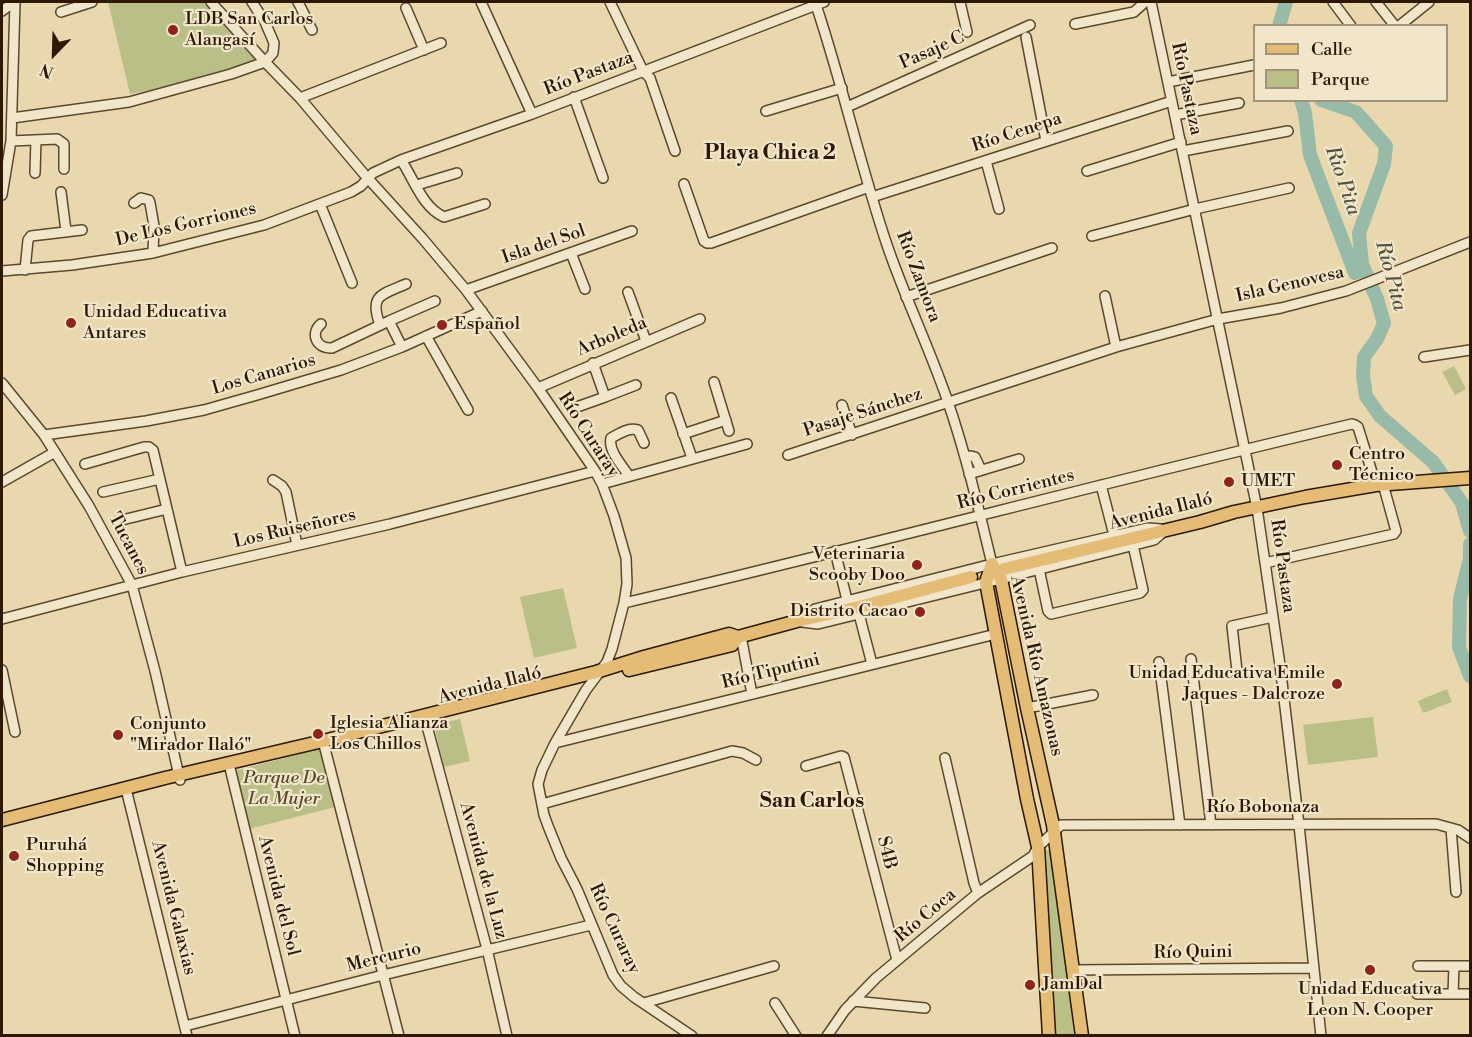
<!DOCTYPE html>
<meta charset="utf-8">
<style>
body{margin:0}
#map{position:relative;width:1472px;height:1037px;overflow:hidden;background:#e9d8ad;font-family:"Libre Bodoni",serif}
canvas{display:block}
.frame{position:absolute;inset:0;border:3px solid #2c1803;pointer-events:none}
.legend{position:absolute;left:1253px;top:24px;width:195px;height:78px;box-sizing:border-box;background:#f1e6ca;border:2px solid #a2947a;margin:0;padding:8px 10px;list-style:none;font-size:18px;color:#2c1803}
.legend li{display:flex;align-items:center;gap:12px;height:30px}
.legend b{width:30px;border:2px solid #a2947a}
.north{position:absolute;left:24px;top:24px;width:60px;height:60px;-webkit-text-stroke:4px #f1e6ca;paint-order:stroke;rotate:203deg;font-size:16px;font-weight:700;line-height:24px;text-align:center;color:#2c1803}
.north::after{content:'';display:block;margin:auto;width:21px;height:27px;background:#2c1803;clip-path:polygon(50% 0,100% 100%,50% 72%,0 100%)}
</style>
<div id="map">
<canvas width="1472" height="1037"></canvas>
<div class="frame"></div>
<ul class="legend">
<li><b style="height:8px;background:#e4bc76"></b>Calle</li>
<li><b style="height:16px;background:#babe87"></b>Parque</li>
</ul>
<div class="north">N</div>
</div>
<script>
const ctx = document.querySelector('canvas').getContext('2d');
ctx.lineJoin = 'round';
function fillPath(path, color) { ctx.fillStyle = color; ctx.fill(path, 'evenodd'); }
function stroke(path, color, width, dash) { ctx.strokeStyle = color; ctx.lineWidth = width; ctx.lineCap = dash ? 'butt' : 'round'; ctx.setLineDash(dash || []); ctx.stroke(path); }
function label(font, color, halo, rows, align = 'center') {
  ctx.font = font + ' "Libre Bodoni",serif'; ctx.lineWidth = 4.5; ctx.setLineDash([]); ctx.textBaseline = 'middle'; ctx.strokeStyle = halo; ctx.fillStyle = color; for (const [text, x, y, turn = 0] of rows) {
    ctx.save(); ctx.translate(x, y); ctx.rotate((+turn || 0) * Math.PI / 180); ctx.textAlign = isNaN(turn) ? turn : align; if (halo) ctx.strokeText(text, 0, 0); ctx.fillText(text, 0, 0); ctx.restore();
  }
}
const green = new Path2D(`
 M 108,2 L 205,2 L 257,59 L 226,71 L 179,85 L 130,94 Z
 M 1454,366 L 1466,389 L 1455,395 L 1442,372 Z
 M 563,588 L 577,648 L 534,658 L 520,597 Z
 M 1447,689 L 1452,702 L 1423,713 L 1418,701 Z
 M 1373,717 L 1378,757 L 1308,765 L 1303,725 Z
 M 460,719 L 470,761 L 444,767 L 434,725 Z
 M 320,749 L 335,807 L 249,829 L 234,771 Z
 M 1052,849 L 1075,1035 L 1056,1035 L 1043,851 Z`);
const river = new Path2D(`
 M 1279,26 L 1286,2
 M 1301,100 L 1305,113 L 1310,155 L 1355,273
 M 1321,100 L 1356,112 L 1386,146 L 1384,164 L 1359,233 L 1362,264 L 1377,299 L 1384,323 L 1377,339 L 1364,357 L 1363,375 L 1366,396 L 1380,416 L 1433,462 L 1462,503 L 1470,531
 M 1470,544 L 1470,559 L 1460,599 L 1459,647 L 1470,676`);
const minor = new Path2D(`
 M 211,2 L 265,62 L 300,98 L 364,174 L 423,239 L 466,290 L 538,388 L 595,471 L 602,484 L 614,516 L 626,558 L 627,584 L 624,603 L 612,649 L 607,662 L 586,690 L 555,743 L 542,770 L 538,784 L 544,815 L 548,826 L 561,858 L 577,889 L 613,975 L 621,986 L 634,997 L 692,1036
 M 298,2 L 312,30
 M 481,2 L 532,114
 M 610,2 L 643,71 L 650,78 L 675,151
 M 815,2 C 842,82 860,165 887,245 C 905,298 930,349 948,402 C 966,455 979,510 992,564
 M 960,2 L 967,32
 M 1151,2 L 1257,508 L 1280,665 L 1299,825 L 1321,1036
 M 1333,2 L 1351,26
 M 1376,2 L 1395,26
 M 406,8 L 424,50
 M 2,11 L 14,2
 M 61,12 L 92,2
 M 1075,24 L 1134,12 L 1145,2
 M 1399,26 L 1429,2
 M 1026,37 L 1046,141
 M 1168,82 L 1254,65
 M 574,97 L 603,178
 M 300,98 L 441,43
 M 847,107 L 1030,25
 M 766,111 L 842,88
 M 1175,115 L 1239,103
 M 12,118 L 129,102 L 231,74 L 265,62 L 273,53 L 274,43 L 265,22 L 252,2
 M 11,141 L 57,139 L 64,144 L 64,169
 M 1183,151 L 1288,131
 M 401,160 C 414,179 422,207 444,217 L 485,204
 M 986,161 L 999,209
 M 1087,171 L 1181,142
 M 35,173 L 36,140
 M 684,184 L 704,241 L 707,243 L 711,243 L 869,187
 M 417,185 L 457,173
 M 61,192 L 66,231
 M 2,195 L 11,141 L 15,2
 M 872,197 L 1172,101
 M 134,203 L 141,198 L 149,200 L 150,203 L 154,226 L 153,253
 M 320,204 L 352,283
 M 1092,236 L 1195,209 L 1289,188
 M 571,253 L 585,289
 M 25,270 L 28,240 L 31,236 L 82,230
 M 2,271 L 72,265 L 153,253 L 264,225 L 351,192 L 361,186 L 373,173 L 401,160 L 532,114 L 824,2
 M 466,290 L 632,231
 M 628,292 L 646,341
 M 1105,296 L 1116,347
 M 906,297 L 1052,248
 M 389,321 L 435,301
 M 321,324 C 310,333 316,349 332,348 L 389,321 L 402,347
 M 380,325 C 369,295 381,295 406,284
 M 426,336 L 468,410
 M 1424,357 L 1470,350
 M 593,363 L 605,397 L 636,385
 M 714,382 L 729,431
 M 2,383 L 44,435 L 89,506 L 132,585 L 155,671 L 180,780
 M 538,388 L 700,319
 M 671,398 L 692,458
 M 842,405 L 852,435
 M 574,408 L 605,397
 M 683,434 L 726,420
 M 44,435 L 146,421 L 204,410 L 257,395 L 341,370 L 402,347 L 482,311
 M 788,455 L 1116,347 L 1218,319 L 1281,308 L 1346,291 L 1470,242
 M 965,457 L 971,456 L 975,457 L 981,470
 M 85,464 L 144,447 L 149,447 L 153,450 L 182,572
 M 969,474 L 1019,459
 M 629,476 C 622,465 608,451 611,438 C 619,434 628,427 638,430 L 644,443
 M 273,480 L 282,486 L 286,492 L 297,545
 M 2,482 L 55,452
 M 602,484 L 747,444
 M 1101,485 L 1114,535
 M 103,492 L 160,479
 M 118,521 L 167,509
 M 835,551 L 847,600
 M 1265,563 L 1394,534 L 1396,531 L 1383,484
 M 1039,569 L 1048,611 L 1051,614 L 1140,593 L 1143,590 L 1133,545
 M 624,603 C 867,546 1109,481 1352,424 L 1355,425 L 1358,427 L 1376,485
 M 859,614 L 872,664
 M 801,618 L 815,609 L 992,564 L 1148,528 L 1161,529
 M 2,619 L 182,572 L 390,524 L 595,471
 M 802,622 L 818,624 L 1001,579 L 1154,540 L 1162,533
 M 741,636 L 752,694
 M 1191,659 L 1211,825
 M 1159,662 L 1180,825
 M 2,670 L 15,732
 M 1237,671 L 1232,626 L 1273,617
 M 1027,708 L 1093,695
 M 424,715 L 487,949 L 507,1036
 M 323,741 L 399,1036
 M 555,743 L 996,634
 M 945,758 L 974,883 L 978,893
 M 229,764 L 295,1036
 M 806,766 L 841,756 L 844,757 L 897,960
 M 126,789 L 187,1036
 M 542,804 L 732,751 L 743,753 L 756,760
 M 1451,828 L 1456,892
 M 1418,966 L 1470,966
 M 1073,970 L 1313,968
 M 1417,994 L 1470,994
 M 1453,994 L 1454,966
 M 853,1001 L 925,1008
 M 644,1003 L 774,966
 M 775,1003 L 796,1036
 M 185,1026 L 383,975 L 591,925
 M 827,1036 L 845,1010 L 876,978 L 978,893 L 1033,856 L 1038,847 L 1061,825 L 1436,824 L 1458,830 L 1470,838`);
const major = new Path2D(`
 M 992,564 L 1001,579 L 1027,708 L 1053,825 L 1082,1036
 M 992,564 L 986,582 L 1027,799 L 1038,847 L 1049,1036
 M 1004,569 L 1200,522 L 1234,512 L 1305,497 L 1376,485 L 1470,478
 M 629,670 L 732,645 L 738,637
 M 2,820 L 165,778 L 323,741 L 596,672 L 644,657 L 729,634 L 738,637 L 797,621 L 859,607 L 971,577`);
const markers = [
 [173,30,6,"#8f2418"],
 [71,323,6,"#8f2418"],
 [442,325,6,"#8f2418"],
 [1337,465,6,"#8f2418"],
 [1229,482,6,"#8f2418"],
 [917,565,6,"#8f2418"],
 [920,612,6,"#8f2418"],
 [1337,684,6,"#8f2418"],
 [318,734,6,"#8f2418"],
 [118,735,6,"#8f2418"],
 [14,856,6,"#8f2418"],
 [1370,970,6,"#8f2418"],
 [1030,985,6,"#8f2418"]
];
const poiNames = [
 ["LDB San Carlos",185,20],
 ["Alangasí",185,41],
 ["Unidad Educativa",83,313],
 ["Antares",83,334],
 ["Español",454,325],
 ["Centro",1349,455],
 ["Técnico",1349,476],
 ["UMET",1241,482],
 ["Veterinaria",905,555,"right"],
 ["Scooby Doo",905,576,"right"],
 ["Distrito Cacao",908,612,"right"],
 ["Unidad Educativa Emile",1325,674,"right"],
 ["Jaques - Dalcroze",1325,695,"right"],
 ["Iglesia Alianza",330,724],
 ["Los Chillos",330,745],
 ["Conjunto",130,725],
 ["\"Mirador Ilaló\"",130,746],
 ["Puruhá",26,846],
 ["Shopping",26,867],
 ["JamDal",1042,985],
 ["Unidad Educativa",1370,990,"center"],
 ["Leon N. Cooper",1370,1011,"center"]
];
const streetNames = [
 ["Pasaje C",932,51,-24],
 ["Río Pastaza",589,74,-21],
 ["Río Pastaza",1186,89,78],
 ["Río Cenepa",1017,133,-18],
 ["De Los Gorriones",186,225,-13],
 ["Isla del Sol",544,245,-19],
 ["Río Zamora",918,277,69],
 ["Isla Genovesa",1290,285,-13],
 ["Arboleda",612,337,-23],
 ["Los Canarios",264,375,-16],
 ["Pasaje Sánchez",863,413,-18],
 ["Río Curaray",588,435,57],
 ["Río Corrientes",1016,490,-14],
 ["Avenida Ilaló",1161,512,-14],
 ["Los Ruiseñores",295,529,-13],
 ["Tucanes",128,544,62],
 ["Río Pastaza",1282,566,82],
 ["Avenida Río Amazonas",1036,666,77],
 ["Río Tiputini",771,672,-14],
 ["Avenida Ilaló",490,686,-14],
 ["Río Bobonaza",1263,808],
 ["S4B",886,853,76],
 ["Avenida de la Luz",483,871,75],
 ["Avenida del Sol",278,896,76],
 ["Avenida Galaxias",173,908,76],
 ["Río Coca",926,916,-40],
 ["Río Curaray",614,929,65],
 ["Río Quini",1193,953,-1],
 ["Mercurio",384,958,-14]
];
const parkNames = [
 ["Parque De",284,779],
 ["La Mujer",284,800]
];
const waterNames = [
 ["Rio Pita",1342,181,71],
 ["Río Pita",1390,276,75]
];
const quarterNames = [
 ["Playa Chica 2",770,154],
 ["San Carlos",812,802]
];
fillPath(green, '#babe87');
stroke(river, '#97baa9', 14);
stroke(minor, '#5b482e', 12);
stroke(major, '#2c1803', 15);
stroke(minor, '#f1e6ca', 9);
stroke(major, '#e4bc76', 12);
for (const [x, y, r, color] of markers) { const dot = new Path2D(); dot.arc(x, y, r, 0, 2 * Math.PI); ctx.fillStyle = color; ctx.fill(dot); stroke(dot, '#f1e6ca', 2); }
label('18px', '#2c1803', '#f1e6ca', poiNames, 'left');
label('18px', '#2c1803', '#f1e6ca', streetNames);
label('italic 18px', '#574a2b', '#f1e6ca', parkNames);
label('italic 20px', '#51513d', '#f1e6ca', waterNames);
label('bold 21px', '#2c1803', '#f1e6ca', quarterNames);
</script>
